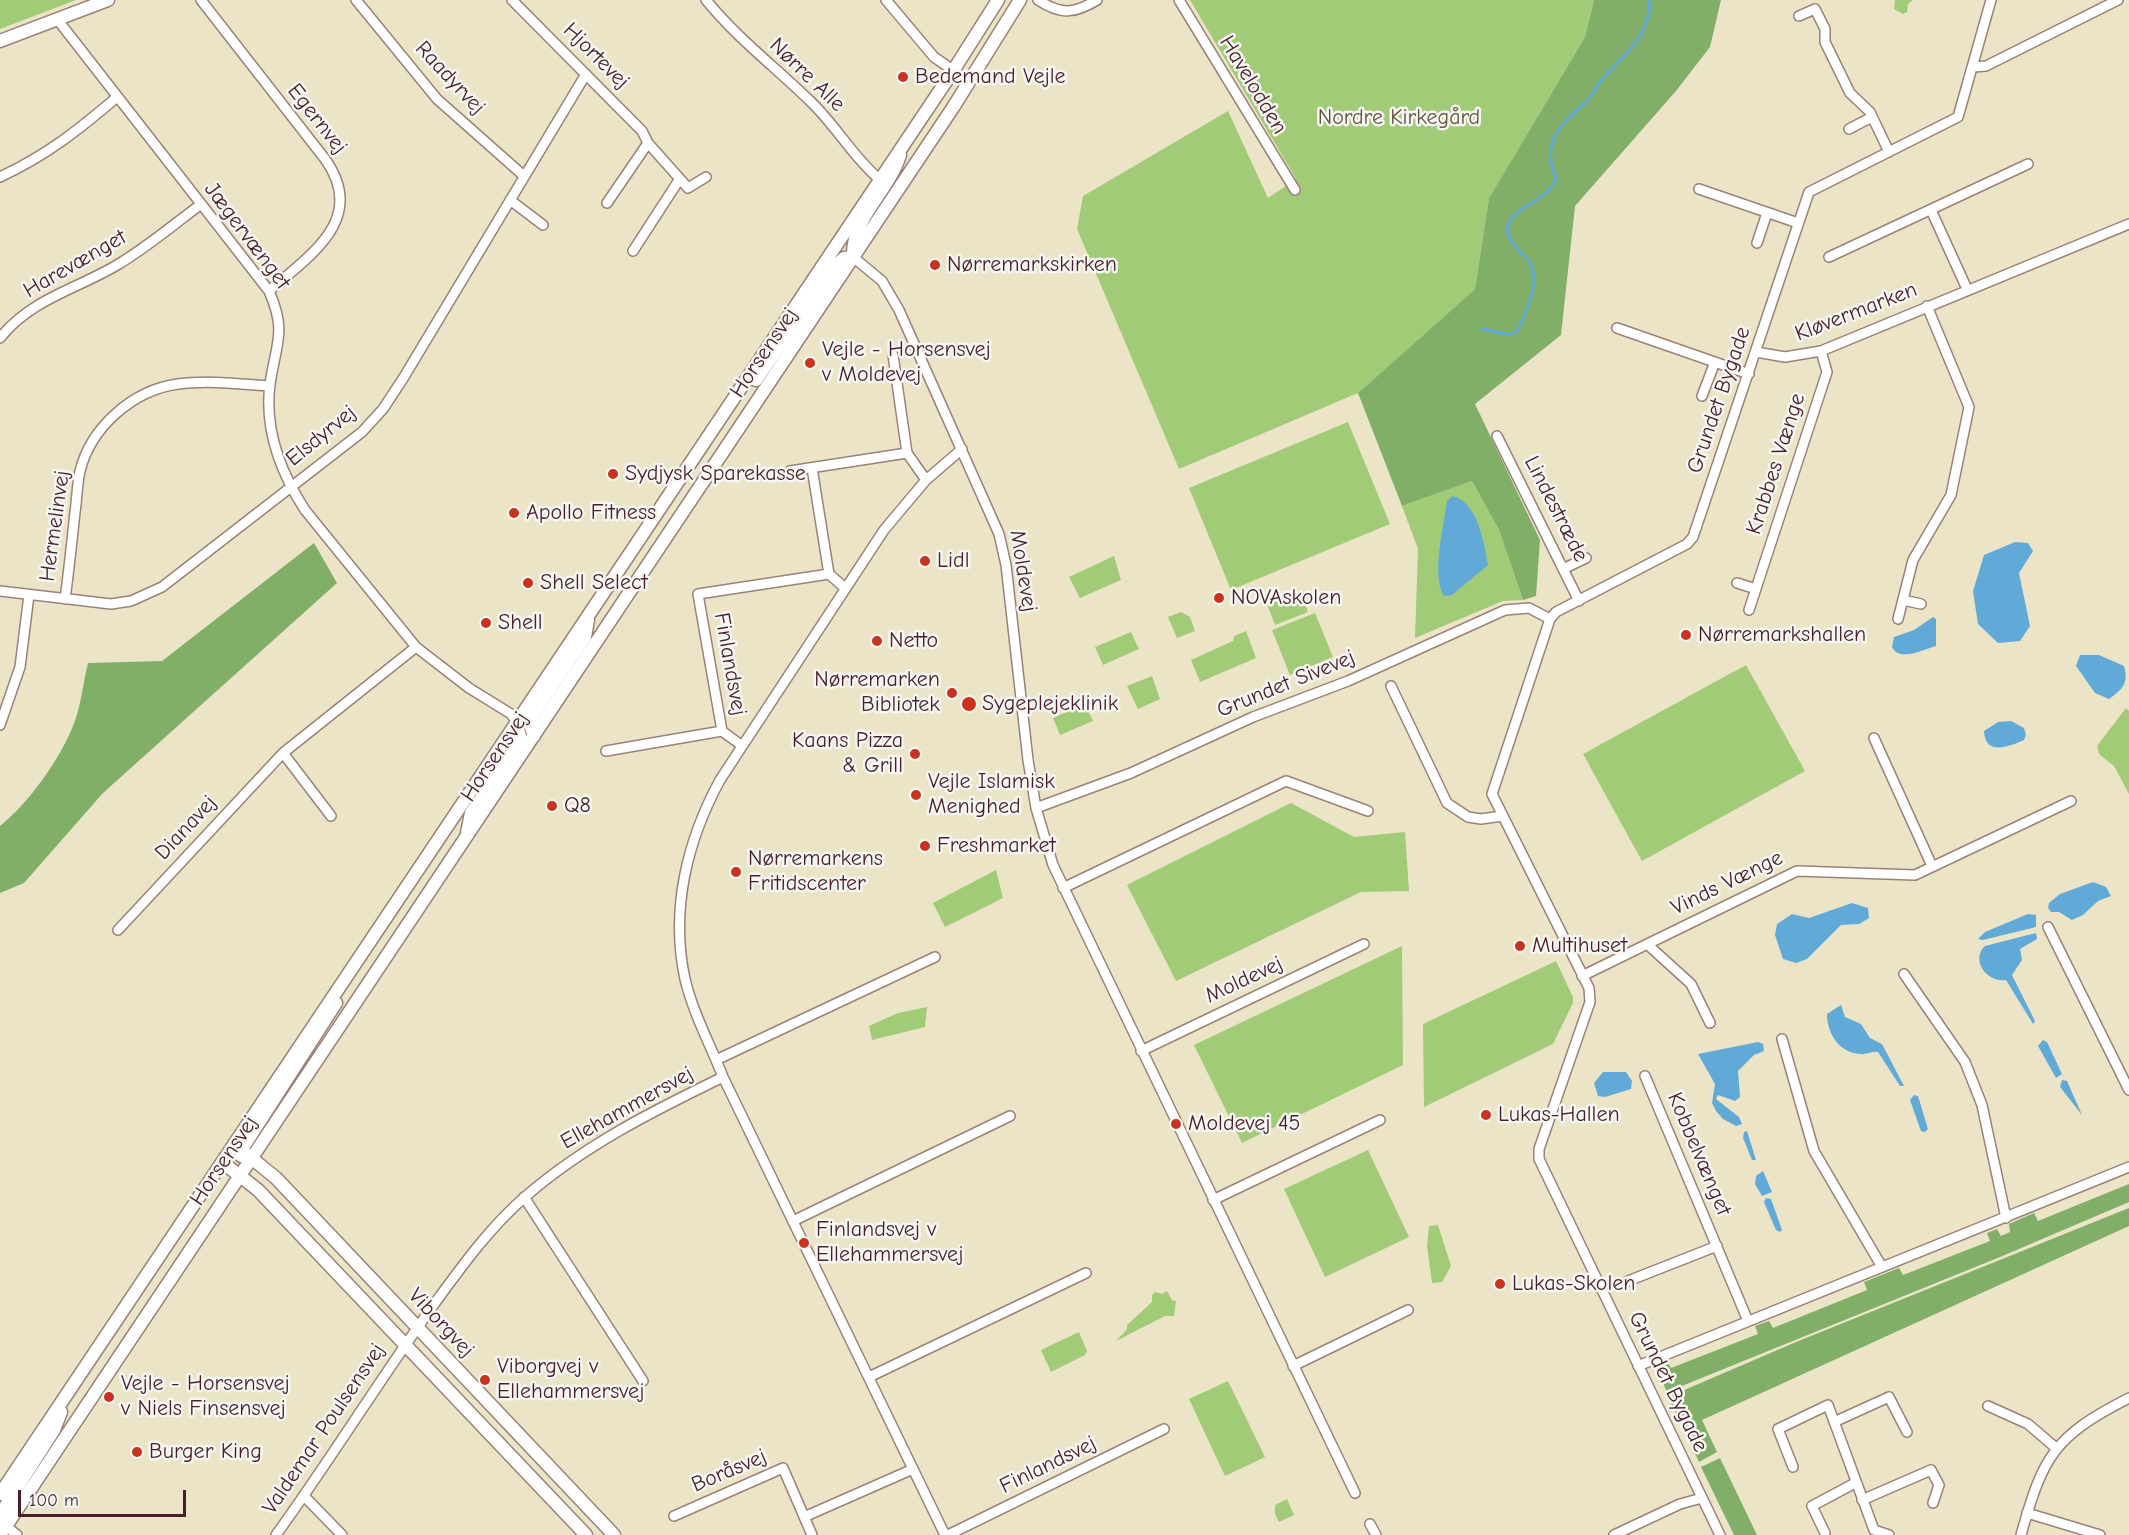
<!DOCTYPE html>
<meta charset="utf-8">
<style>
body{margin:0}
#map{position:relative;width:2129px;height:1535px;overflow:hidden;background:#ece4c7;font-family:"Comic Neue",sans-serif}
canvas{display:block}
.scale{position:absolute;left:18px;top:1490px;width:168px;height:27px;box-sizing:border-box;border:3px solid #4a1f2b;border-top:0;padding-left:8px;font-size:18px;line-height:21px;white-space:nowrap;color:#4a1f2b;-webkit-text-stroke:4px #f6f6f2;paint-order:stroke}
</style>
<div id="map">
<canvas width="2129" height="1535"></canvas>
<div class="scale">100 m</div>
</div>
<script>
const ctx = document.querySelector('canvas').getContext('2d');
ctx.lineJoin = 'round';
function fillPath(path, color) { ctx.fillStyle = color; ctx.fill(path, 'evenodd'); }
function stroke(path, color, width, dash) { ctx.strokeStyle = color; ctx.lineWidth = width; ctx.lineCap = dash ? 'butt' : 'round'; ctx.setLineDash(dash || []); ctx.stroke(path); }
function label(font, color, halo, rows, align = 'center') {
  ctx.font = font + ' "Comic Neue",sans-serif'; ctx.lineWidth = 5; ctx.setLineDash([]); ctx.textBaseline = 'middle'; ctx.strokeStyle = halo; ctx.fillStyle = color; for (const [text, x, y, turn = 0] of rows) {
    ctx.save(); ctx.translate(x, y); ctx.rotate((+turn || 0) * Math.PI / 180); ctx.textAlign = isNaN(turn) ? turn : align; if (halo) ctx.strokeText(text, 0, 0); ctx.fillText(text, 0, 0); ctx.restore();
  }
}
const green = new Path2D(`
 M 0,0 L 76,0 L 0,29 Z
 M 1190,0 L 1594,0 L 1585,37 L 1489,198 L 1475,289 L 1358,393 L 1179,469 L 1077,229 L 1083,196 L 1228,111 L 1268,198 L 1296,179 Z
 M 1895,0 L 1913,0 L 1908,4 L 1907,12 L 1903,14 L 1894,9 Z
 M 1348,422 L 1390,524 L 1231,590 L 1189,488 Z
 M 1472,481 L 1499,530 L 1523,600 L 1503,601 L 1415,638 L 1418,549 L 1402,506 Z
 M 1114,556 L 1121,580 L 1080,598 L 1069,577 Z
 M 1300,591 L 1308,612 L 1275,625 L 1267,604 Z
 M 1181,612 L 1190,617 L 1195,631 L 1177,638 L 1168,617 Z
 M 1315,613 L 1333,657 L 1290,675 L 1272,630 Z
 M 1246,631 L 1256,658 L 1200,682 L 1191,660 L 1233,641 L 1234,636 Z
 M 1131,632 L 1139,649 L 1103,665 L 1095,647 Z
 M 1746,665 L 1805,771 L 1642,861 L 1583,754 Z
 M 1152,676 L 1160,699 L 1138,709 L 1127,686 Z
 M 1085,704 L 1093,721 L 1060,735 L 1053,718 Z
 M 2126,708 L 2129,711 L 2129,794 L 2114,766 L 2099,754 L 2097,746 Z
 M 1291,803 L 1354,837 L 1405,832 L 1409,891 L 1361,892 L 1176,981 L 1127,885 Z
 M 996,870 L 1003,898 L 945,927 L 933,903 Z
 M 1402,946 L 1403,1065 L 1242,1143 L 1194,1045 Z
 M 1556,961 L 1573,997 L 1573,1003 L 1553,1044 L 1424,1107 L 1423,1024 Z
 M 927,1007 L 925,1027 L 872,1040 L 869,1026 L 898,1013 Z
 M 1368,1150 L 1409,1237 L 1325,1277 L 1284,1189 Z
 M 1438,1225 L 1451,1266 L 1442,1282 L 1432,1283 L 1427,1246 L 1429,1226 Z
 M 1167,1291 L 1172,1300 L 1176,1301 L 1174,1316 L 1165,1316 L 1116,1341 L 1127,1329 L 1127,1325 L 1152,1302 L 1152,1295 L 1155,1292 L 1162,1294 Z
 M 1079,1332 L 1087,1351 L 1085,1355 L 1051,1372 L 1041,1350 Z
 M 1228,1381 L 1265,1457 L 1225,1476 L 1189,1399 Z
 M 1287,1499 L 1294,1515 L 1279,1522 L 1275,1514 L 1275,1505 Z`);
const forest = new Path2D(`
 M 1594,0 L 1721,0 L 1710,47 L 1676,91 L 1575,206 L 1561,335 L 1475,404 L 1540,540 L 1536,596 L 1523,600 L 1499,530 L 1472,481 L 1402,506 L 1358,393 L 1475,289 L 1489,198 L 1585,37 Z
 M 314,543 L 337,583 L 103,793 L 24,883 L 0,893 L 0,826 C 28,804 60,759 73,726 C 81,707 83,683 88,663 L 162,661 Z
 M 2129,1184 L 2129,1202 L 2000,1257 L 1667,1392 L 1658,1372 L 1660,1366 L 1668,1363 L 1671,1368 L 1758,1334 L 1755,1326 L 1769,1321 L 1773,1328 L 1867,1290 L 1864,1282 L 1899,1268 L 1903,1275 L 1990,1241 L 1987,1233 L 1997,1229 L 2001,1236 L 2010,1232 L 2009,1224 L 2034,1213 L 2038,1221 Z
 M 2129,1208 L 2129,1226 L 1702,1420 L 1717,1452 L 1699,1462 L 1668,1397 L 1796,1342 Z
 M 1720,1458 L 1757,1535 L 1734,1535 L 1701,1467 Z`);
const water = new Path2D(`
 M 1453,496 C 1478,503 1484,543 1488,565 L 1452,595 L 1444,596 C 1431,576 1444,525 1447,501 Z
 M 2015,542 L 2028,543 L 2033,551 L 2019,573 L 2030,626 L 2020,641 L 1998,643 L 1978,624 L 1973,591 L 1984,555 Z
 M 1933,617 L 1936,619 L 1936,646 C 1923,650 1899,662 1892,647 L 1894,637 L 1914,630 Z
 M 2080,655 L 2099,655 L 2124,666 C 2129,683 2123,689 2109,699 L 2095,693 L 2076,666 Z
 M 2011,721 L 2024,728 L 2026,735 L 2024,740 C 2008,747 1985,756 1984,731 L 1998,722 Z
 M 2093,882 L 2106,887 L 2111,896 L 2098,901 L 2083,915 L 2072,920 L 2059,912 L 2051,912 L 2048,908 L 2049,903 L 2060,894 Z
 M 1852,903 L 1868,908 L 1869,918 L 1859,924 L 1841,925 L 1807,959 L 1796,963 L 1783,959 L 1775,935 L 1777,924 L 1792,914 L 1809,918 Z
 M 2028,914 L 2036,915 L 2036,927 L 1983,940 L 1978,939 L 1985,932 Z
 M 2036,933 L 2037,939 L 2020,949 L 2022,960 L 2012,975 L 2035,1021 L 2033,1024 L 2006,980 C 1987,983 1970,960 1985,946 Z
 M 1841,1005 L 1845,1017 L 1861,1024 L 1870,1038 L 1882,1044 L 1904,1086 L 1900,1086 L 1878,1052 C 1872,1051 1866,1055 1860,1054 C 1839,1053 1827,1033 1827,1014 Z
 M 2043,1040 L 2047,1042 L 2062,1074 L 2056,1078 L 2038,1046 Z
 M 1758,1042 L 1763,1044 L 1764,1051 L 1754,1055 L 1738,1071 L 1740,1097 L 1735,1101 L 1718,1095 L 1716,1099 L 1739,1117 L 1742,1124 L 1736,1126 L 1723,1119 L 1716,1111 L 1712,1103 L 1715,1084 L 1698,1054 Z
 M 1603,1072 L 1626,1072 L 1632,1081 L 1631,1089 L 1605,1097 L 1598,1096 L 1594,1083 Z
 M 2062,1080 L 2067,1081 L 2082,1115 L 2060,1087 Z
 M 1914,1095 L 1918,1096 L 1928,1129 L 1925,1132 L 1921,1131 L 1910,1100 Z
 M 1747,1131 L 1756,1160 L 1752,1160 L 1743,1138 L 1744,1132 Z
 M 1763,1171 L 1772,1192 L 1762,1196 L 1755,1184 L 1756,1176 Z
 M 1766,1198 L 1771,1199 L 1782,1230 L 1780,1232 L 1776,1230 L 1764,1202 Z`);
const stream = new Path2D(`
 M 1482,329 L 1511,335 C 1520,331 1522,320 1526,311 C 1552,250 1507,260 1507,226 C 1518,203 1546,203 1556,178 C 1539,139 1564,123 1588,100 C 1593,94 1596,86 1601,81 C 1625,52 1649,40 1650,0`);
const street = new Path2D(`
 M 201,0 L 325,159 C 368,219 310,255 269,291
 M 356,0 L 437,99 L 524,176
 M 512,0 L 642,131 L 648,143 L 688,188 L 706,177
 M 706,0 C 737,38 774,66 809,100 C 835,124 852,156 879,179
 M 886,0 L 934,57 L 970,82
 M 1038,0 C 1061,15 1074,14 1097,0
 M 1179,0 L 1295,190
 M 1799,16 L 1815,9 L 1825,29 L 1825,42 L 1850,93 L 1870,112 L 1889,152
 M 57,19 L 269,291 C 287,332 276,343 270,384 C 264,430 281,473 305,510 L 416,647 L 469,688 L 511,714 L 520,726
 M 1973,67 L 1986,66 L 2118,0
 M 1849,129 L 1872,117
 M 0,177 C 47,155 77,131 116,98
 M 1699,189 L 1798,223
 M 510,200 L 543,225
 M 607,203 L 648,143
 M 1931,210 L 1967,289
 M 1757,243 L 1767,213
 M 633,251 L 679,180
 M 853,257 L 882,281 L 899,310 L 999,534 L 1006,565 L 1028,760 L 1036,808 L 1053,865 L 1355,1493
 M 1829,257 L 2028,164
 M 1617,328 L 1749,374
 M 0,338 C 31,299 77,289 117,265 C 146,248 173,225 200,205
 M 1756,352 L 1785,357 L 1821,351 L 2129,224
 M 893,355 L 907,453
 M 1702,396 L 1715,362
 M 1497,436 L 1579,601
 M 812,468 L 829,574
 M 790,471 L 907,453 L 926,480
 M 1563,569 L 1586,558
 M 1737,583 L 1756,589
 M 0,591 L 111,604 L 131,601 L 162,587 L 362,432 L 383,409 L 404,377 L 586,74
 M 65,599 C 69,570 72,541 75,512 C 77,499 77,484 80,471 C 91,427 133,390 178,384 C 208,380 240,384 270,386
 M 1903,600 L 1921,604
 M 1749,610 L 1827,372 L 1821,351
 M 1898,619 L 1913,560 L 1951,495 L 1969,407 L 1927,306
 M 1391,686 L 1447,803 L 1468,817 L 1481,819 L 1502,816
 M 0,725 L 20,667 L 29,595
 M 722,731 L 698,594 L 829,574 L 845,588
 M 1874,738 L 1932,866
 M 606,751 L 722,731 L 741,745
 M 283,753 L 331,816
 M 1036,808 L 1131,773 L 1253,717 L 1348,681 L 1505,610 L 1529,608 L 1550,619
 M 1063,888 L 1286,781 L 1368,811
 M 2048,927 L 2129,1090
 M 118,930 L 283,753 L 416,647
 M 1647,944 L 1691,984 L 1710,1023
 M 1904,974 L 1965,1062 L 1982,1105 L 2006,1218
 M 1582,976 L 1797,871 L 1915,875 L 2071,801
 M 1782,1039 L 1814,1151 L 1882,1267
 M 1141,1051 L 1364,944
 M 716,1060 L 935,957
 M 1645,1076 L 1748,1321
 M 524,1197 L 643,1381
 M 1213,1200 L 1380,1120
 M 793,1221 L 1010,1116
 M 1628,1281 L 1717,1246
 M 1293,1366 L 1408,1310
 M 1638,1366 L 2129,1167
 M 869,1377 L 1086,1273
 M 1988,1406 L 2028,1424 L 2056,1448
 M 1834,1422 L 1889,1397 L 1907,1432
 M 1793,1467 L 1778,1429 L 1828,1405 L 1874,1530 L 1889,1535
 M 304,1496 L 342,1535
 M 1862,1500 L 1931,1470 L 1939,1485 L 1933,1503
 M 2027,1513 L 2100,1535
 M 674,1516 L 783,1468 L 812,1535
 M 804,1517 L 913,1469
 M 0,1521 L 17,1535
 M 1370,1524 L 1376,1535
 M 1825,1533 L 1812,1506 L 1855,1483
 M 276,1535 C 331,1459 380,1379 435,1303 C 462,1266 490,1227 526,1196 C 585,1145 653,1111 723,1077
 M 945,1535 L 723,1077 C 710,1044 693,1013 685,979 C 670,910 687,841 720,780 L 884,530 L 926,480 L 962,449
 M 948,1535 L 1164,1429
 M 1614,1535 L 1680,1504 L 1702,1498
 M 1720,1535 L 1539,1159 L 1539,1149 L 1590,1002 L 1589,988 L 1492,794 L 1550,619 L 1556,612 L 1687,544 L 1693,537 L 1809,192 L 1958,117 L 1991,0
 M 2021,1535 C 2043,1456 2054,1436 2129,1398`);
const secondary = new Path2D(`
 M 0,41 L 108,0
 M 853,256 C 852,218 889,191 900,155
 M 756,380 L 832,269 L 844,258 L 853,257
 M 534,736 L 529,721 L 585,637 L 588,620
 M 467,833 L 471,813 L 521,739 L 516,723
 M 234,1144 L 276,1178 L 614,1535
 M 241,1156 L 242,1149 L 336,1003
 M 222,1162 L 258,1190 L 586,1535
 M 0,1494 L 953,71 L 998,0
 M 6,1526 L 6,1505 L 54,1430 L 61,1412
 M 0,1535 L 954,106 L 1020,0`);
const markers = [
 [903,77,6,"#c8321e"],
 [935,265,6,"#c8321e"],
 [810,363,6,"#c8321e"],
 [613,474,6,"#c8321e"],
 [514,513,6,"#c8321e"],
 [925,561,6,"#c8321e"],
 [528,583,6,"#c8321e"],
 [1219,598,6,"#c8321e"],
 [486,623,6,"#c8321e"],
 [1686,635,6,"#c8321e"],
 [877,641,6,"#c8321e"],
 [952,693,6,"#c8321e"],
 [969,704,8,"#c8321e"],
 [915,754,6,"#c8321e"],
 [916,795,6,"#c8321e"],
 [552,806,6,"#c8321e"],
 [925,846,6,"#c8321e"],
 [736,872,6,"#c8321e"],
 [1520,946,6,"#c8321e"],
 [1486,1115,6,"#c8321e"],
 [1176,1124,6,"#c8321e"],
 [804,1243,6,"#c8321e"],
 [1500,1284,6,"#c8321e"],
 [485,1380,6,"#c8321e"],
 [109,1397,6,"#c8321e"],
 [137,1452,6,"#c8321e"]
];
const streetNames = [
 ["Hjortevej",596,56,45],
 ["Nørre Alle",807,75,44],
 ["Raadyrvej",450,78,47],
 ["Havelodden",1253,85,59],
 ["Egernvej",317,119,52],
 ["Jægervænget",247,236,53],
 ["Harevænget",75,264,-30],
 ["Kløvermarken",1856,312,-21],
 ["Horsensvej",764,353,-56],
 ["Grundet Bygade",1719,400,-71],
 ["Elsdyrvej",321,436,-39],
 ["Krabbes Vænge",1776,464,-72],
 ["Lindestræde",1556,509,63],
 ["Hermelinvej",55,526,-82],
 ["Moldevej",1023,571,81],
 ["Finlandsvej",730,664,80],
 ["Grundet Sivevej",1286,684,-22],
 ["Horsensvej",495,757,-56],
 ["Dianavej",186,828,-47],
 ["Vinds Vænge",1727,883,-26],
 ["Moldevej",1244,980,-25],
 ["Ellehammersvej",627,1108,-29],
 ["Kobbelvænget",1699,1154,67],
 ["Horsensvej",224,1161,-56],
 ["Viborgvej",441,1323,47],
 ["Grundet Bygade",1668,1382,64],
 ["Valdemar Poulsensvej",324,1429,-56],
 ["Finlandsvej",1048,1465,-26],
 ["Boråsvej",729,1471,-23]
];
const poiNames = [
 ["Bedemand Vejle",915,77],
 ["Nørremarkskirken",947,265],
 ["Vejle - Horsensvej",822,350],
 ["v Moldevej",822,375],
 ["Sydjysk Sparekasse",625,474],
 ["Apollo Fitness",526,513],
 ["Lidl",937,561],
 ["Shell Select",540,583],
 ["NOVAskolen",1231,598],
 ["Shell",498,623],
 ["Nørremarkshallen",1698,635],
 ["Netto",889,641],
 ["Nørremarken",940,680,"right"],
 ["Bibliotek",940,705,"right"],
 ["Sygeplejeklinik",982,704],
 ["Kaans Pizza",903,741,"right"],
 ["& Grill",903,766,"right"],
 ["Vejle Islamisk",928,782],
 ["Menighed",928,807],
 ["Q8",564,806],
 ["Freshmarket",937,846],
 ["Nørremarkens",748,859],
 ["Fritidscenter",748,884],
 ["Multihuset",1532,946],
 ["Lukas-Hallen",1498,1115],
 ["Moldevej 45",1188,1124],
 ["Finlandsvej v",816,1230],
 ["Ellehammersvej",816,1255],
 ["Lukas-Skolen",1512,1284],
 ["Viborgvej v",497,1367],
 ["Ellehammersvej",497,1392],
 ["Vejle - Horsensvej",121,1384],
 ["v Niels Finsensvej",121,1409],
 ["Burger King",149,1452]
];
const parkNames = [
 ["Nordre Kirkegård",1399,118]
];
fillPath(green, '#a2cb77');
fillPath(forest, '#81af68');
fillPath(water, '#61aad8');
stroke(stream, '#61aad8', 3);
stroke(street, '#9b8279', 12);
stroke(secondary, '#9b8279', 15);
stroke(street, '#fff', 9);
stroke(secondary, '#fff', 12);
for (const [x, y, r, color] of markers) { const dot = new Path2D(); dot.arc(x, y, r, 0, 2 * Math.PI); ctx.fillStyle = color; ctx.fill(dot); stroke(dot, '#f6f6f2', 2); }
label('22px', '#4a1f2b', '#f6f6f2', streetNames);
label('22px', '#4a1f2b', '#f6f6f2', poiNames, 'left');
label('22px', '#645342', '#f6f6f2', parkNames);
</script>
